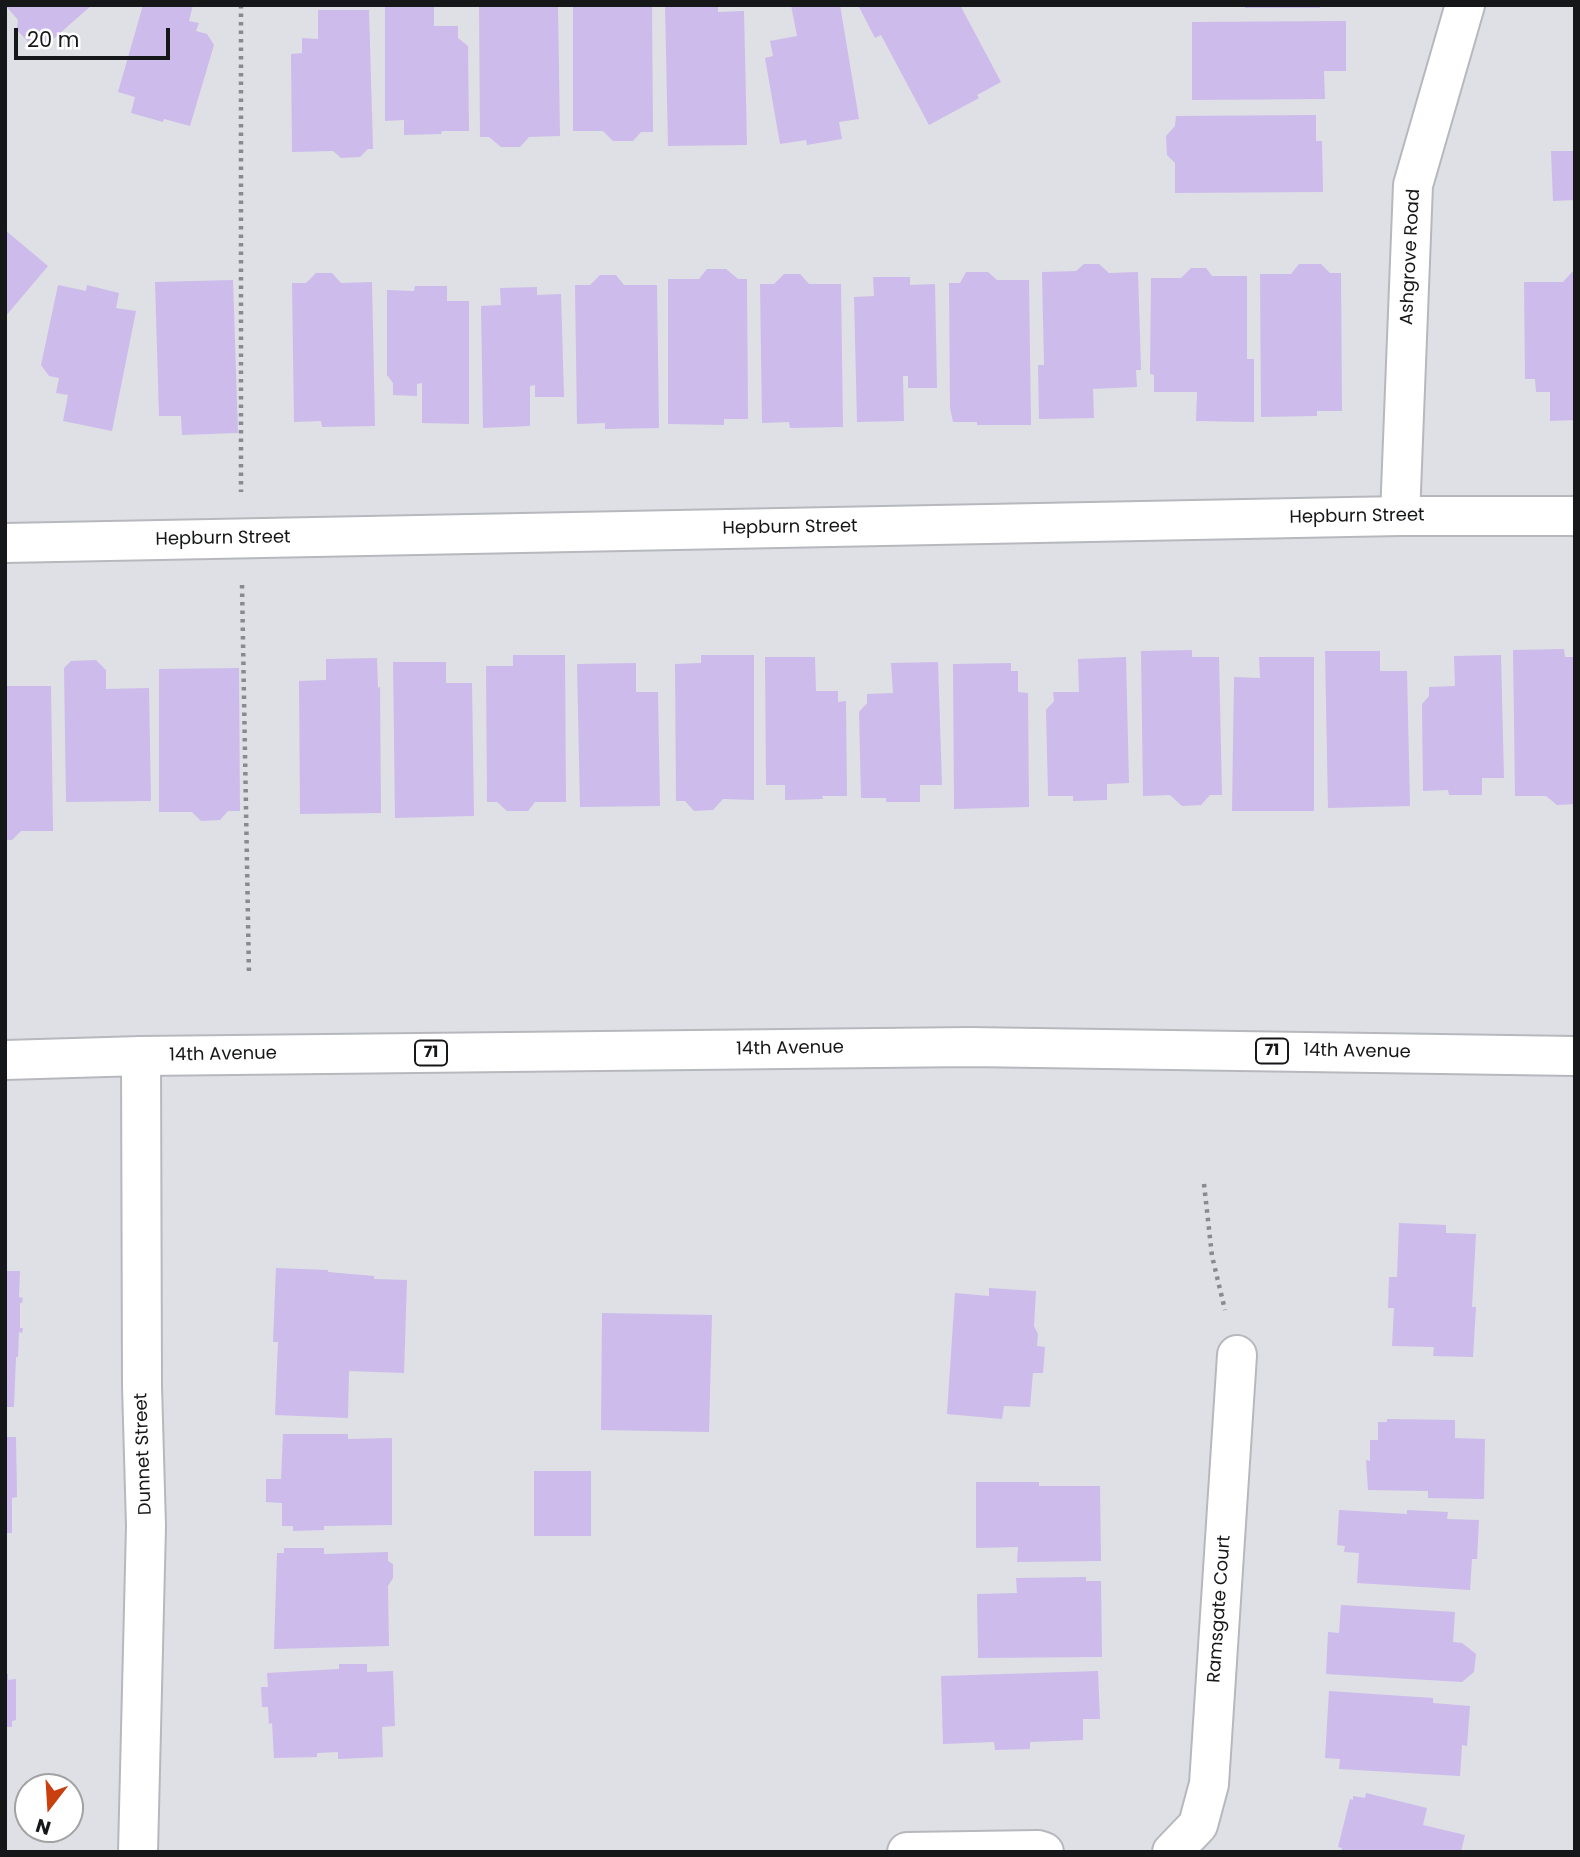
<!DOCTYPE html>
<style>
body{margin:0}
#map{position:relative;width:1580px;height:1857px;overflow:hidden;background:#dee0e5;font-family:Poppins,sans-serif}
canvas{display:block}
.frame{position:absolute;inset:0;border:7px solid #161718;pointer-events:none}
.north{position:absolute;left:14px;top:1773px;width:70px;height:70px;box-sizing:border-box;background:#fff;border:2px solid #a2a2a3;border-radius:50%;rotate:197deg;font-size:19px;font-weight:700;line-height:28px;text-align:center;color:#161718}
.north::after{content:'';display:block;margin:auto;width:24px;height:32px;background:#c8400f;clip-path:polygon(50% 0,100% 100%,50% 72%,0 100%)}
.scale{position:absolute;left:14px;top:28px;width:156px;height:32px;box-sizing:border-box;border:4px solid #161718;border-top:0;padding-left:9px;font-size:21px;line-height:24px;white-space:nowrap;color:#161718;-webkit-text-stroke:5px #fff;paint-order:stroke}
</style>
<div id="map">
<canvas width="1580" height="1857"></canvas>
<div class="frame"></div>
<div class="north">N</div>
<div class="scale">20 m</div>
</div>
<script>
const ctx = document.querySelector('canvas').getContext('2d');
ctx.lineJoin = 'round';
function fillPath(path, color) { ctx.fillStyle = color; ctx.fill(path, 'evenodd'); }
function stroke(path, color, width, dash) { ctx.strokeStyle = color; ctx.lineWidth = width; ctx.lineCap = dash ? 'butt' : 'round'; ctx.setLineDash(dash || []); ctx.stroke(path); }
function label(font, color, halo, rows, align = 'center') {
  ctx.font = font + ' Poppins,sans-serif'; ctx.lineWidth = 6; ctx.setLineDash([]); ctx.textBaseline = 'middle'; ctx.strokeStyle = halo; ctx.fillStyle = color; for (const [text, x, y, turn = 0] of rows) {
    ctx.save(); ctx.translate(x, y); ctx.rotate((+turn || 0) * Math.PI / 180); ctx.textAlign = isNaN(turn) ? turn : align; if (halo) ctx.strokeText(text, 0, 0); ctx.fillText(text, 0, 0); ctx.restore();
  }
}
const building = new Path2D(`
 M 5,5 L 92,5 L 43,48 L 38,43 L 30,44 L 17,30 L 18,20 Z
 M 143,5 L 193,5 L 189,21 L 199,23 L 196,31 L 207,34 L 214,45 L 190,126 L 164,119 L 163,122 L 131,113 L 135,97 L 118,92 Z
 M 385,5 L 434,5 L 434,26 L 458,26 L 458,38 L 468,46 L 469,131 L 442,131 L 441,134 L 404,135 L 404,120 L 385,121 Z
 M 479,5 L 558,5 L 560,136 L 529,137 L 520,147 L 501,147 L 489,137 L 480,137 Z
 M 573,5 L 652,5 L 653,132 L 641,132 L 633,141 L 613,141 L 603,131 L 573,131 Z
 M 665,5 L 718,5 L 718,12 L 744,11 L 747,145 L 668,146 Z
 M 791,5 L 840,5 L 859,119 L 839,122 L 842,139 L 807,145 L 806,140 L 780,144 L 765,58 L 773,56 L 770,41 L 797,36 Z
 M 858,5 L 960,5 L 1001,82 L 977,95 L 979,98 L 929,125 L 881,35 L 875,38 Z
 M 1245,5 L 1320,5 L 1320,8 L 1245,8 Z
 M 318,10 L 369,10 L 373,149 L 368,149 L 360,157 L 341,158 L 333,151 L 292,152 L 291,54 L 302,53 L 302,38 L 318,39 Z
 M 1346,21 L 1346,71 L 1324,71 L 1325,99 L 1192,100 L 1192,22 Z
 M 1316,115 L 1316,141 L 1322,141 L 1323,192 L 1175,193 L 1175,163 L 1167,155 L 1166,136 L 1175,126 L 1176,116 Z
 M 1551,151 L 1575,151 L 1575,200 L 1553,201 Z
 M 5,230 L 48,266 L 5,317 Z
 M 1084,264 L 1099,264 L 1109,273 L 1138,272 L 1141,370 L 1136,370 L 1137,387 L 1093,389 L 1094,418 L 1039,419 L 1038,365 L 1044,365 L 1042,272 L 1076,271 Z
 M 1299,264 L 1321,264 L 1330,273 L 1341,273 L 1342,411 L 1317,411 L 1317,416 L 1261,417 L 1260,274 L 1291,274 Z
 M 1191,268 L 1206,268 L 1212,276 L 1247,276 L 1247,359 L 1254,359 L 1254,422 L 1196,421 L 1197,392 L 1154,392 L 1154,375 L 1150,374 L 1151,278 L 1181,278 Z
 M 707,269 L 726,269 L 738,279 L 747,279 L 748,419 L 724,419 L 724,425 L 668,424 L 668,279 L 699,279 Z
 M 966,272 L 988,272 L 997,280 L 1029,280 L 1031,425 L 977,425 L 977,422 L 953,422 L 950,408 L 949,283 L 960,283 Z
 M 1572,272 L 1575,272 L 1575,420 L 1550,421 L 1550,392 L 1536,392 L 1535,379 L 1525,379 L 1524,282 L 1563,282 Z
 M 316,273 L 332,273 L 341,283 L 372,282 L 375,426 L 322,427 L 321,421 L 294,422 L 292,283 L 306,283 Z
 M 784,274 L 800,274 L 809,284 L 841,284 L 843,427 L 790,428 L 789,422 L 762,423 L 760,284 L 774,284 Z
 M 600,275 L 616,275 L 624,285 L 657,285 L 659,428 L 605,429 L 605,423 L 577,424 L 575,285 L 590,285 Z
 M 873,277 L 910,277 L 910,285 L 935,284 L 937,388 L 908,388 L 908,376 L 903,376 L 904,421 L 857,422 L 854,297 L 874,296 Z
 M 233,280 L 238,433 L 182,435 L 181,416 L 159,416 L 155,282 Z
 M 58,285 L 86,291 L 87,285 L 119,293 L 116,308 L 136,311 L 112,431 L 63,421 L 68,395 L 56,393 L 59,378 L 49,376 L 41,365 Z
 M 415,286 L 447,286 L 447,301 L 469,301 L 469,424 L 422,423 L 422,383 L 417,384 L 417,396 L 393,395 L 393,383 L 387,375 L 387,290 L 414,291 Z
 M 537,287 L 537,295 L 561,294 L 564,397 L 535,397 L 535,385 L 530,386 L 530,426 L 483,428 L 481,306 L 501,305 L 500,288 Z
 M 1564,649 L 1565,657 L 1575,657 L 1575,804 L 1557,805 L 1546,796 L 1515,796 L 1513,650 Z
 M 1192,650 L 1192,657 L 1219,657 L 1222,795 L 1210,795 L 1201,805 L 1182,806 L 1170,795 L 1143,796 L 1141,651 Z
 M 1325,651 L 1380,651 L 1380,671 L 1407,671 L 1410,806 L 1328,808 Z
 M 513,655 L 565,655 L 566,802 L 535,802 L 528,811 L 507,811 L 497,802 L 487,802 L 486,666 L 513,666 Z
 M 701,655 L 754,655 L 754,800 L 723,799 L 713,810 L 694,811 L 685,801 L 676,801 L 675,664 L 701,663 Z
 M 1501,655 L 1504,778 L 1482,778 L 1482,795 L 1449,795 L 1448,790 L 1423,791 L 1422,704 L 1429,696 L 1429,687 L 1455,686 L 1454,656 Z
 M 765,657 L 815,657 L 816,691 L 838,691 L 838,702 L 846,701 L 847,796 L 822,796 L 823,799 L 785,800 L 785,785 L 766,785 Z
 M 1126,657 L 1129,783 L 1107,784 L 1107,800 L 1073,801 L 1073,796 L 1048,796 L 1046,710 L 1054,701 L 1053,692 L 1079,692 L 1078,659 Z
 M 1259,657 L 1314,657 L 1314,811 L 1232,811 L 1234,677 L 1260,678 Z
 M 377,658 L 378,688 L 380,687 L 381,813 L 300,814 L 299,681 L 326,680 L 326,659 Z
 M 96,660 L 106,670 L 106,689 L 149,688 L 151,801 L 66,802 L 64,668 L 71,661 Z
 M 393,662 L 446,662 L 446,683 L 472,683 L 474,816 L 395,818 Z
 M 938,662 L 942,785 L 920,785 L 920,802 L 886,802 L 886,798 L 861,798 L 859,712 L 867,703 L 867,694 L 893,693 L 891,663 Z
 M 636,663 L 636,692 L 658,692 L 660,806 L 580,807 L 577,664 Z
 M 1011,663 L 1011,671 L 1018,671 L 1018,692 L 1028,693 L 1029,807 L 954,809 L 953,664 Z
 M 239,668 L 240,811 L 228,811 L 220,820 L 201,821 L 192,812 L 159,812 L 159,669 Z
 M 5,686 L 51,686 L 53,831 L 21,831 L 12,840 L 5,840 Z
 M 1399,1223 L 1446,1225 L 1446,1233 L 1476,1234 L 1472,1307 L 1476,1307 L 1473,1357 L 1433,1356 L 1434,1347 L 1392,1346 L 1394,1308 L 1388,1308 L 1389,1277 L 1397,1277 Z
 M 276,1268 L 328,1270 L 328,1272 L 374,1276 L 374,1279 L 407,1280 L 404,1373 L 349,1371 L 348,1418 L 275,1415 L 278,1342 L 273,1342 Z
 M 5,1271 L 20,1271 L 19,1297 L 23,1298 L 22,1303 L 20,1303 L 20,1328 L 23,1328 L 22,1333 L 19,1332 L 18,1357 L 16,1357 L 14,1407 L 5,1407 Z
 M 989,1288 L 1036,1291 L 1034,1326 L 1038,1334 L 1037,1346 L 1045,1347 L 1043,1373 L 1033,1373 L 1030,1407 L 1004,1406 L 1002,1419 L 947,1414 L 955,1293 L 989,1296 Z
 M 602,1313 L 712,1315 L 709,1432 L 601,1430 Z
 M 1387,1419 L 1455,1420 L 1455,1438 L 1485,1439 L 1484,1499 L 1428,1498 L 1428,1491 L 1368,1490 L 1366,1460 L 1370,1461 L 1370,1440 L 1378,1440 L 1378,1422 L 1387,1422 Z
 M 283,1434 L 348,1434 L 348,1439 L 392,1438 L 392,1525 L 324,1526 L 324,1530 L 293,1531 L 293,1526 L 282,1526 L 282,1503 L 266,1502 L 266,1479 L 281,1479 Z
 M 5,1437 L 16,1437 L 17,1497 L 12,1498 L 12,1533 L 5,1533 Z
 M 534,1471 L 591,1471 L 591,1536 L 534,1536 Z
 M 976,1482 L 1039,1482 L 1039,1486 L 1100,1486 L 1101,1561 L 1017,1562 L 1018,1547 L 976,1548 Z
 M 1339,1510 L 1407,1514 L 1407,1510 L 1448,1512 L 1447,1519 L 1479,1520 L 1477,1559 L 1472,1559 L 1470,1590 L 1357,1583 L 1359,1553 L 1344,1552 L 1345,1546 L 1337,1545 Z
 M 284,1548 L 324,1548 L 324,1554 L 388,1552 L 388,1561 L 393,1564 L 393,1578 L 388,1586 L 389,1646 L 274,1649 L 277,1553 L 284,1553 Z
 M 1086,1577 L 1086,1581 L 1101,1581 L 1102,1657 L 978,1658 L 977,1594 L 1017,1593 L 1016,1578 Z
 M 1341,1605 L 1455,1612 L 1453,1642 L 1462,1643 L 1476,1654 L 1474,1672 L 1462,1682 L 1326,1674 L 1328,1632 L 1339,1633 Z
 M 339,1664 L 367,1664 L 367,1672 L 393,1671 L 395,1726 L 382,1727 L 383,1757 L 338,1759 L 338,1752 L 317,1753 L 317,1757 L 274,1758 L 272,1723 L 269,1724 L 268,1707 L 262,1707 L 261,1687 L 268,1687 L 267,1673 L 339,1669 Z
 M 1098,1671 L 1100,1719 L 1083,1719 L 1083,1740 L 1030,1742 L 1030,1749 L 995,1750 L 994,1742 L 943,1744 L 941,1676 Z
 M 5,1674 L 8,1674 L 8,1680 L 16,1679 L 16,1720 L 12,1721 L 12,1727 L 5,1727 Z
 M 1329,1691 L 1433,1698 L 1433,1703 L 1470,1706 L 1467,1746 L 1462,1745 L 1460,1776 L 1339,1769 L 1340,1759 L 1325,1758 Z
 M 1366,1793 L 1427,1808 L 1423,1825 L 1465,1835 L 1461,1852 L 1341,1852 L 1342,1848 L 1338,1847 L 1350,1799 L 1353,1800 L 1353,1796 L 1365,1798 Z`);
const path = new Path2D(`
 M 241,5 L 241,492
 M 242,585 L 249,976
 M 1204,1184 L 1212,1256 L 1225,1310`);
const street = new Path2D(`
 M 1400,516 L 1413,185 L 1465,5
 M 5,543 L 1400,516 L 1575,516
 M 138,1852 L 146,1526 L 142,1386 L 141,1056
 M 907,1852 L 1038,1850 L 1044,1852
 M 1172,1852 L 1198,1825 L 1209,1784 L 1237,1355`);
const primary = new Path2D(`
 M 5,1060 L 141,1056 L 970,1047 L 1575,1056`);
const shields = [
 [1272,1051,32],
 [431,1053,32]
];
const shieldNames = [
 ["71",1272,1051],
 ["71",431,1053]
];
const streetNames = [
 ["Ashgrove Road",1411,257,-87],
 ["Hepburn Street",1357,517,-1],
 ["Hepburn Street",790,528,-1],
 ["Hepburn Street",223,539,-1],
 ["14th Avenue",790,1049,-1],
 ["14th Avenue",1357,1052,1],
 ["14th Avenue",223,1055,-1],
 ["Dunnet Street",144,1454,-92],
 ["Ramsgate Court",1220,1609,-86]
];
fillPath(building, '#cdbbeb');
stroke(street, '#b6b8bd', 42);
stroke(primary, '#b6b8bd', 42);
stroke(path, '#888a8d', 4.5, [3.5, 5]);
stroke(street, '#fff', 38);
stroke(primary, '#fff', 38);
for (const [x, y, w] of shields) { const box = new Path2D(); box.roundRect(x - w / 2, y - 12.5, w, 25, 5); ctx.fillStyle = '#fff'; ctx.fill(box); stroke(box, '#161718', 2); }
label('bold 16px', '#161718', null, shieldNames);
label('18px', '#161718', '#fff', streetNames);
</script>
